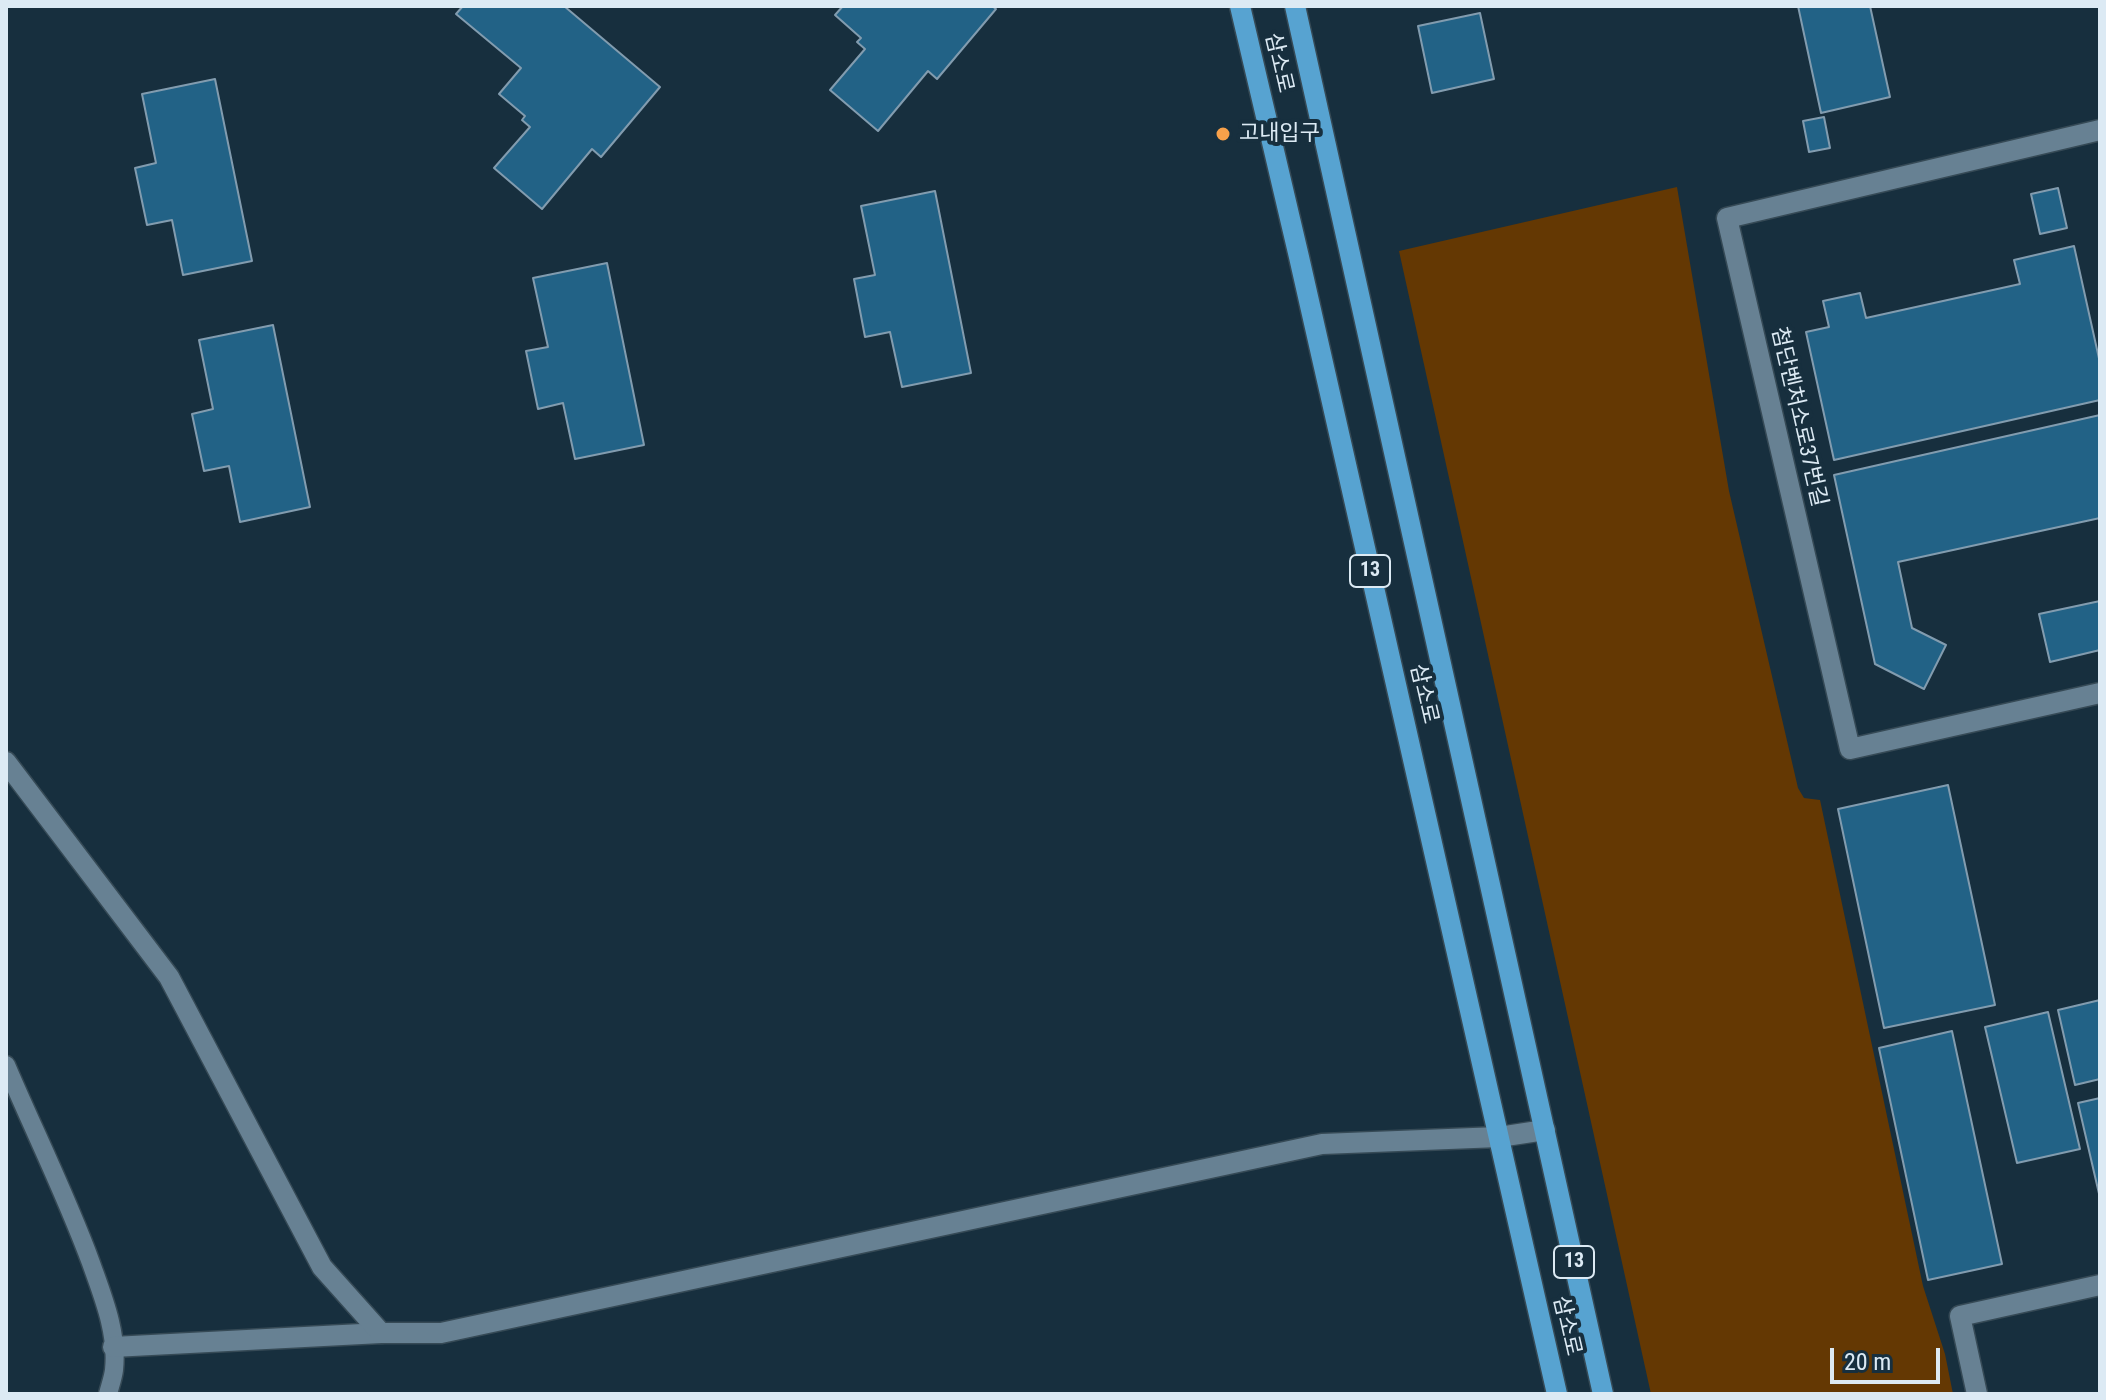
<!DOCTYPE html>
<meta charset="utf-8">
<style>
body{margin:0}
#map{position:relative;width:2106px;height:1400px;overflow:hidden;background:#172f3e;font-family:"Roboto Condensed",sans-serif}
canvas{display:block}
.frame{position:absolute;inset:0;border:8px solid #dceaf4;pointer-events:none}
.scale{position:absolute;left:1830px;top:1348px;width:110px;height:36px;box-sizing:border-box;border:4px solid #dceaf4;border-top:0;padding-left:10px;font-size:24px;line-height:28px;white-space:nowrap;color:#dceaf4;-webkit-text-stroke:6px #172f3e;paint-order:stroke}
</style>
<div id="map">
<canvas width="2106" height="1400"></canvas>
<div class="frame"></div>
<div class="scale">20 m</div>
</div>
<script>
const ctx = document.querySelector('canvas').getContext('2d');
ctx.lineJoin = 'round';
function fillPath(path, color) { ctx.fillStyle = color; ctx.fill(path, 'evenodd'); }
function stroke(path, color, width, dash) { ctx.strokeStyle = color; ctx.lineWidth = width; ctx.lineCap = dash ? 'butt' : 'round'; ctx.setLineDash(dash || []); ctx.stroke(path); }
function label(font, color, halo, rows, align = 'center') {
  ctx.font = font + ' "Roboto Condensed","Noto Sans KR",sans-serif'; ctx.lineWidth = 8; ctx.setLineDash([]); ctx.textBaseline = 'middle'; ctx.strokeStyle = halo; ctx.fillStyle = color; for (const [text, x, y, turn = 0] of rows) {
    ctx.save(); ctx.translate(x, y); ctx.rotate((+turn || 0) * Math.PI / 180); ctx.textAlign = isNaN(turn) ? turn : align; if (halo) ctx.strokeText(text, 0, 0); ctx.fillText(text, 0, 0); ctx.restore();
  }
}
const green = new Path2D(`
 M 1677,187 L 1729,491 L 1798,788 L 1804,798 L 1820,800 L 1923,1286 L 1945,1354 L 1953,1394 L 1651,1394 L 1399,251 Z`);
const building = new Path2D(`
 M 463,6 L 564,6 L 660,87 L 601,157 L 592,149 L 542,209 L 494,168 L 530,127 L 522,120 L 525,116 L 499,94 L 521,68 L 456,14 Z
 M 843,6 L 992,6 L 996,9 L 937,79 L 928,71 L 878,131 L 830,90 L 865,49 L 857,42 L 861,38 L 835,15 Z
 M 1798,6 L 1870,6 L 1890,97 L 1821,113 Z
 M 1480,13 L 1494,79 L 1432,93 L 1418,26 Z
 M 215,79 L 252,261 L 183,275 L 172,220 L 147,225 L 135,168 L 156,163 L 142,94 Z
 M 1824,117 L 1830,148 L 1809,152 L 1803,121 Z
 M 2058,188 L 2067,228 L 2040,234 L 2031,194 Z
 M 935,191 L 971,373 L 902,387 L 890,332 L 865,337 L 854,279 L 875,275 L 861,206 Z
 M 2074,246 L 2100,363 L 2100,400 L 1834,460 L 1806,332 L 1829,327 L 1823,301 L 1860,293 L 1866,318 L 2020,284 L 2014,260 Z
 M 607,263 L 644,445 L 575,459 L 563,403 L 538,409 L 526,351 L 548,347 L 533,278 Z
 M 273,325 L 310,507 L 240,522 L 229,466 L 204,471 L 192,414 L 213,409 L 199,340 Z
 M 2100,415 L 2100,518 L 1898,562 L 1912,628 L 1946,645 L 1924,689 L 1875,664 L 1834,475 Z
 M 2100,601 L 2100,650 L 2050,662 L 2039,614 Z
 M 1948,785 L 1995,1005 L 1884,1028 L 1838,809 Z
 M 2100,1000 L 2100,1079 L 2075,1085 L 2058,1010 Z
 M 2048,1012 L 2080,1149 L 2017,1163 L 1985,1027 Z
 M 1952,1031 L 2002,1264 L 1928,1280 L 1879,1048 Z
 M 2100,1098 L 2100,1198 L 2078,1103 Z`);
const lane = new Path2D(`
 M 6,1065 C 34,1131 66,1195 91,1263 C 103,1297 118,1333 114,1370 C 113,1378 110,1386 108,1394`);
const street = new Path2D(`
 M 2100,130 L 1727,218 L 1850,749 L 2100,693
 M 113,1347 L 381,1333
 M 1977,1394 L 1960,1316 L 2100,1285`);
const secondary = new Path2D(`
 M 6,762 L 169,977 L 322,1267 L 381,1333 L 441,1333 L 1322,1144 L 1499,1137 L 1545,1130`);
const primary = new Path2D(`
 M 1240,6 L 1299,257 L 1557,1394
 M 1295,6 L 1603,1394`);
const markers = [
 [1223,134,8,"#f8a14a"]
];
const shields = [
 [1370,571,40],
 [1574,1262,40]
];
const shieldNames = [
 ["13",1370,571],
 ["13",1574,1262]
];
const streetNames = [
 ["삼소로",1278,63,77],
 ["첨단벤처소로37번길",1798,417,77],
 ["삼소로",1423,694,77],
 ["삼소로",1566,1326,77]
];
const poiNames = [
 ["고내입구",1239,134]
];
fillPath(green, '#643803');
fillPath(building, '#226286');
stroke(building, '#829caf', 2);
stroke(lane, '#364a56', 21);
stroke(street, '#364a56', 23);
stroke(secondary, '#364a56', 23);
stroke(primary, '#364a56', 23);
stroke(lane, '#678193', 18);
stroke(street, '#678193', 20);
stroke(secondary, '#678193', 20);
stroke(primary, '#57a3d1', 20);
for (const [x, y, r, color] of markers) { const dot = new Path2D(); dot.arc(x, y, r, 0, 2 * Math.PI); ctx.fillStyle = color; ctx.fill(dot); stroke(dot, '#172f3e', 3); }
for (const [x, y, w] of shields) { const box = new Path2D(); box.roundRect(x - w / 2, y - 16, w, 32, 6); ctx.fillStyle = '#172f3e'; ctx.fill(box); stroke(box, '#dceaf4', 2); }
label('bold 20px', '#dceaf4', null, shieldNames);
label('22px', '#dceaf4', '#172f3e', streetNames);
label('22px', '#dceaf4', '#172f3e', poiNames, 'left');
</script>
